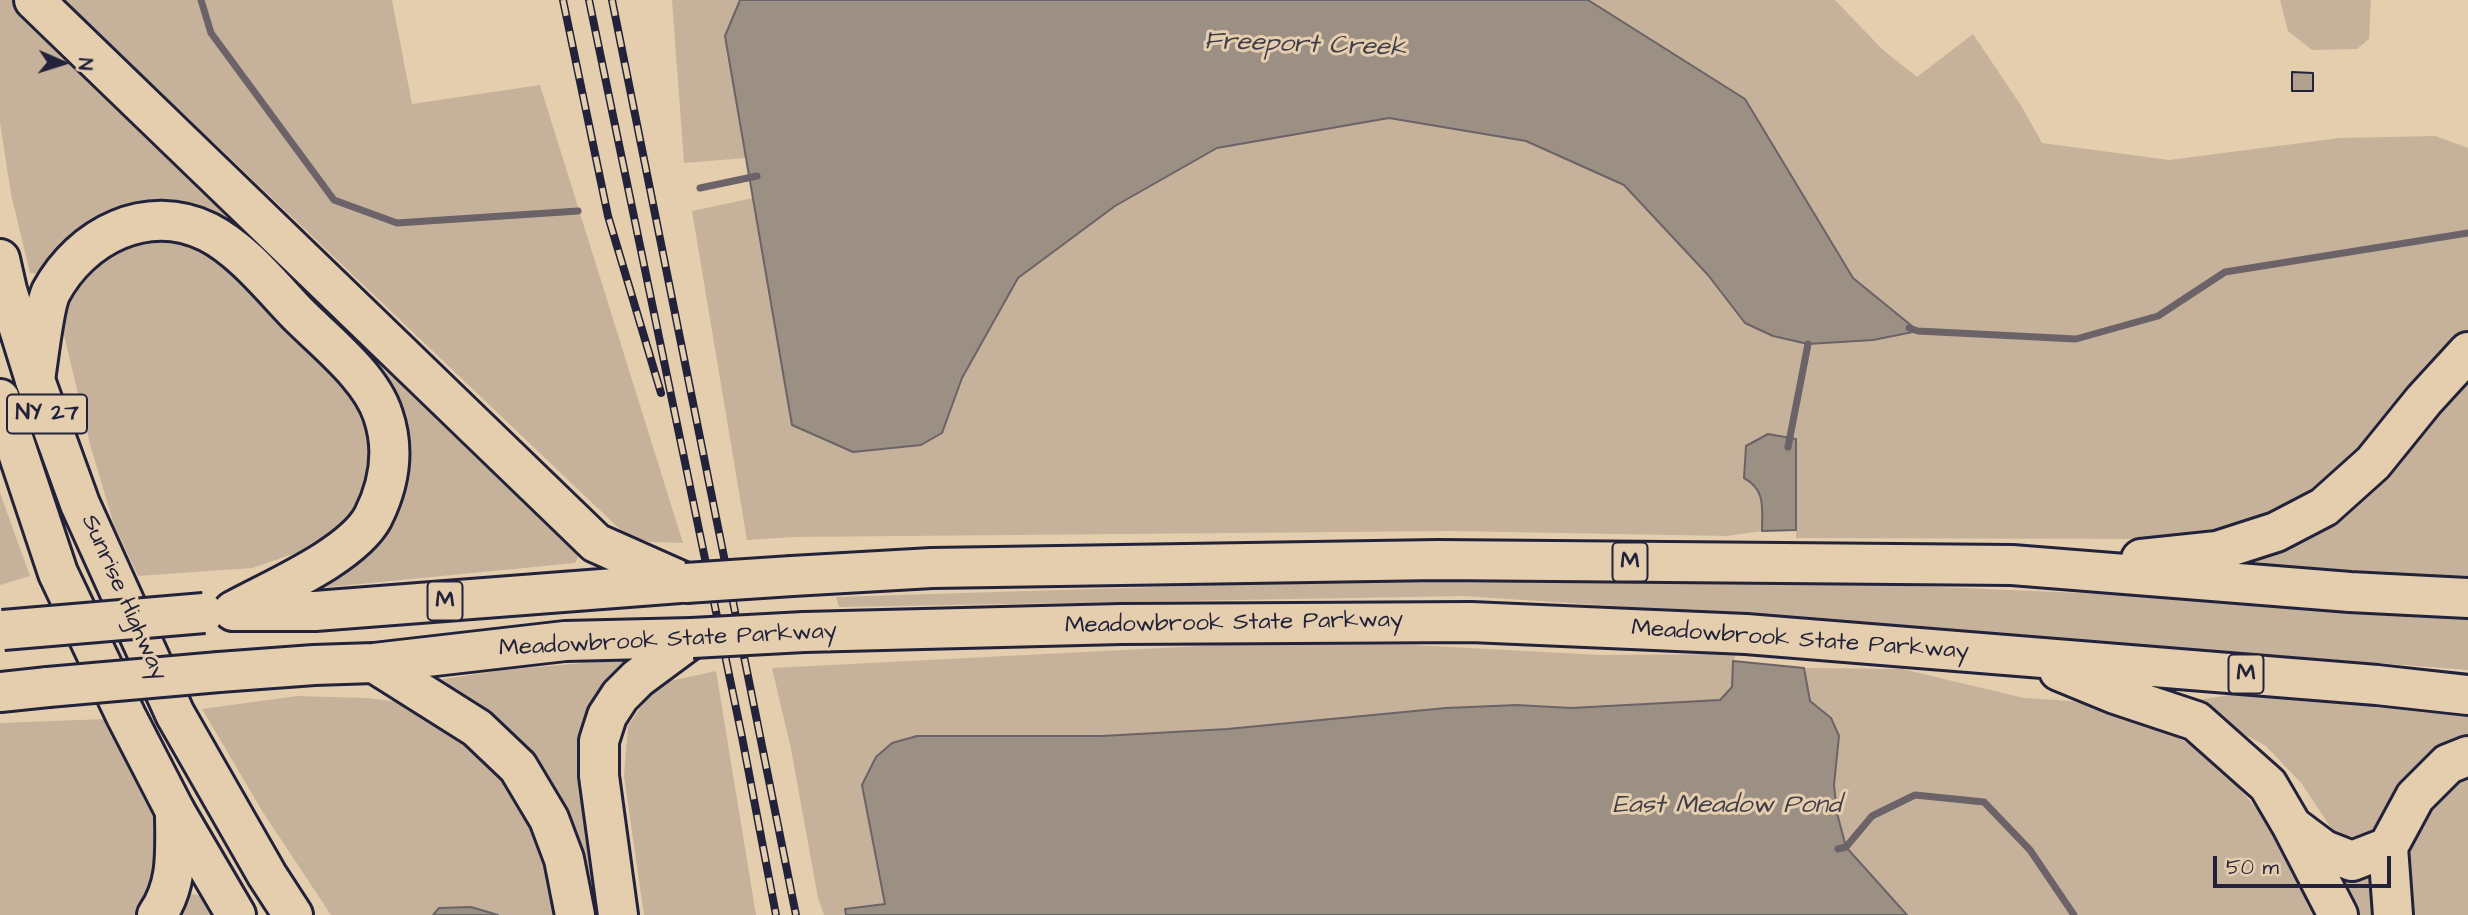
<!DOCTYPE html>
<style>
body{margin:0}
#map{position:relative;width:2468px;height:915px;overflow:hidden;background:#e5ceae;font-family:"Architects Daughter",sans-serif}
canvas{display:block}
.north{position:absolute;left:28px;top:28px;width:70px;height:70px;-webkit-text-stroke:5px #e5ceae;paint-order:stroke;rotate:93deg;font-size:19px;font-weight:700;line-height:28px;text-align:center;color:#22223b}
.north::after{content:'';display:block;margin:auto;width:24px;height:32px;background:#22223b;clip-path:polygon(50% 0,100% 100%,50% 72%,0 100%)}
.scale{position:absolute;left:2213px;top:856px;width:178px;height:32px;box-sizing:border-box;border:4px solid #22223b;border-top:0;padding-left:9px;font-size:21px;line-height:24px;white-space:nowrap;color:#22223b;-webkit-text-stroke:5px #e5ceae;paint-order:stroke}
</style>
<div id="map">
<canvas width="2468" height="915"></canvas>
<div class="north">N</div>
<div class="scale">50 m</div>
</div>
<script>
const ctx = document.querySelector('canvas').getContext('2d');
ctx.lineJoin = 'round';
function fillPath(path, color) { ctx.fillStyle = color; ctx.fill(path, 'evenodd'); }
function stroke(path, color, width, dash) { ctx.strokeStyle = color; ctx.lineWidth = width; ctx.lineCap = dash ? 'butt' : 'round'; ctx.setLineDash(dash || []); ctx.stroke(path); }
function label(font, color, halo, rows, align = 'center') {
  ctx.font = font + ' "Architects Daughter",sans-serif'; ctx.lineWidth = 6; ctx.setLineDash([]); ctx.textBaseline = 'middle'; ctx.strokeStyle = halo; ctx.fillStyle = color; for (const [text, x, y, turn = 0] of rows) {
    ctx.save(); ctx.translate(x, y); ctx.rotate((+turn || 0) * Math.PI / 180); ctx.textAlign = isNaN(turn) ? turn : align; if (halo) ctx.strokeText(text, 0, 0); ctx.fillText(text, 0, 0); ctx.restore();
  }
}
const green = new Path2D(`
 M 0,0 L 21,0 L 581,551 L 575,563 L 289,591 L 321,576 L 405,437 L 209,218 L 48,274 L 30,273 L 11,194 L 0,123 Z
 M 64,0 L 392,0 L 412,104 L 540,85 L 683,543 L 652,542 L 628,537 Z
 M 672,0 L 740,0 L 725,36 L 746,158 L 684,163 Z
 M 1588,0 L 1835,0 L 1883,50 L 1917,77 L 1973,34 L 2022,107 L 2042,143 L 2169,160 L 2340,138 L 2435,136 L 2468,148 L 2468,335 L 2338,482 L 2258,524 L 2155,539 L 1796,538 L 1796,439 L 1746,446 L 1744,478 C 1766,491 1762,508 1762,531 L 1727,536 L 1452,531 L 794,537 L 747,540 L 692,211 L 753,198 L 792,425 L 941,433 L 962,378 L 1018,278 L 1115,206 L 1216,143 L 1389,118 L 1526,141 L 1624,185 L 1708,275 L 1745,323 L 1873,340 L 1917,331 L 1853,278 L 1745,99 Z
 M 2280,0 L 2371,0 L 2369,39 L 2357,49 L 2312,50 L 2288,31 Z
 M 140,233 L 218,249 L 363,399 L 381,445 L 366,509 L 303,560 L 296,553 L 252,568 L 138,576 L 114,525 L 90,444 L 60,318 L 69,289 L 91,260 Z
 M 2468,367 L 2468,579 L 2216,560 L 2312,533 Z
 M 0,493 L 30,576 L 0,585 Z
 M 1445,578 L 1820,582 L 2198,598 L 2468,618 L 2468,670 L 1837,621 L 1464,596 L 839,607 L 836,597 Z
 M 1240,644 L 1413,645 L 1601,655 L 1735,654 L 1732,687 L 1720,700 L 1571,708 L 1517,705 L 1446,708 L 1227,729 L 1102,736 L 862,785 L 885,904 L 845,909 L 846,915 L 824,915 L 818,898 L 791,749 L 772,668 Z
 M 652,657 L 603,705 L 607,915 L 587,915 L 581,873 L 437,680 L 504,670 Z
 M 1804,668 L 1902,669 L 2024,698 L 2101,703 L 2159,729 L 2194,746 L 2226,773 L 2280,836 L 2321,915 L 1907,915 L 1846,847 L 1837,813 L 1834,785 L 1839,736 L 1831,718 L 1810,701 Z
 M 716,671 L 756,915 L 644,915 L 624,776 L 628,726 L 656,684 Z
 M 2237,694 L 2468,712 L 2468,741 L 2386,828 L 2351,848 L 2335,834 L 2302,784 L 2266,746 L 2184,702 Z
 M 297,696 L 367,698 L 399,702 L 458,727 L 529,798 L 563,915 L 331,915 L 264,814 L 202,709 Z
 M 106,719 L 163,832 L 169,857 L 143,915 L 0,915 L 0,723 Z
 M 2468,769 L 2468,915 L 2402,915 L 2404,846 L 2439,786 Z
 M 2379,863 L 2379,915 L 2354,915 L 2329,866 Z
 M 189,893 L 201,896 L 214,915 L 175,915 Z`);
const water = new Path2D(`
 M 740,0 L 1588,0 L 1745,99 L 1853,278 L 1918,331 L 1873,340 L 1808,344 L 1773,336 L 1745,323 L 1708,275 L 1624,185 L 1526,141 L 1389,118 L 1217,148 L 1115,206 L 1018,278 L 962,378 L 942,433 L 921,445 L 853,452 L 792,425 L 725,36 Z
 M 1768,434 L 1796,439 L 1796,530 L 1762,531 C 1762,508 1766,490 1744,478 L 1746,446 Z
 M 1733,661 L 1804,668 L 1810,701 L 1831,718 L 1839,736 L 1834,785 L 1837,813 L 1846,847 L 1907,915 L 846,915 L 845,909 L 885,904 L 862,785 L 876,757 L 892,743 L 917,736 L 1102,736 L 1227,729 L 1446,708 L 1517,705 L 1571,708 L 1720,700 L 1732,687 Z
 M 471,907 L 498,915 L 433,915 L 439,908 Z`);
const stream = new Path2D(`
 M 201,0 L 211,33 L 334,200 L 397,223 L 578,211
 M 700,188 L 757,176
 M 1909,328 L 1918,331 L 2076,339 L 2158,316 L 2225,272 L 2468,233
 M 1788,447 L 1808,344
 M 1838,849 L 1846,847 L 1872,816 L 1915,795 L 1984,802 L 2030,850 L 2074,915`);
const building = new Path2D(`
 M 2292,72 L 2313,73 L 2313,91 L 2292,91 Z`);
const trunk = new Path2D(`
 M 0,259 L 7,290 L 35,380 L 80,504 L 175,714 L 267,875 L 293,915
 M 0,399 L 58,573 L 126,716 L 175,811 L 236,915`);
const motorway = new Path2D(`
 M 34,0 L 596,543 L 686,583
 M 35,380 C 38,361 44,306 51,292 C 81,236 147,202 208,232 C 243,250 271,286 298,314 C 326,342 371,377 383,415 C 395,450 389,485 373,517 C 352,556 273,589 233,611
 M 2141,559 L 2217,551 L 2276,532 L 2324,507 L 2373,463 L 2424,400 L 2468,352
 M 792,576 L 932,568 L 1438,560 L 2012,565 L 2350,592 L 2468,598
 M 237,611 L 315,611 L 680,583
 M 804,632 L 1121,624 L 1471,622 L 1746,634 L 2377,685 L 2468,695
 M 374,663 L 477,728 L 518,767 L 549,819 L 564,859 L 575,915
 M 2059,671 L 2115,694 L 2196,721 L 2268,785 L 2292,826 L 2338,915
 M 219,672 L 314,665 L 374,663 L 565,641 L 692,638
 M 0,692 L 48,687
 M 2292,826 L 2324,850 L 2352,861 L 2388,847
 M 157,915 C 179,883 175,849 175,811
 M 618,915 L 599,776 L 599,741 L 607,716 L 620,696 L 638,678 L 692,638
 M 2393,915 L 2388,847 L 2415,797 L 2448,764 L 2468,756`);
const rail = new Path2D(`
 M 563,0 L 608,216 L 661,393
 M 589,0 L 742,737 L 776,915
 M 612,0 L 796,915`);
const motorwayBridge = new Path2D(`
 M 686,583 L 792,576
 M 3,630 L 204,613
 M 692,638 L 804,632
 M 48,687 L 219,672`);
const shields = [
 [47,414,80],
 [1630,562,35],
 [445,601,35],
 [2246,674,35]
];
const shieldNames = [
 ["NY 27",47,414],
 ["M",1630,562],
 ["M",445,601],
 ["M",2246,674]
];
const streetNames = [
 ["Sunrise Highway",123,598,66],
 ["Meadowbrook State Parkway",1234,624,-1],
 ["Meadowbrook State Parkway",668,641,-3],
 ["Meadowbrook State Parkway",1800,641,4]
];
const waterNames = [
 ["Freeport Creek",1305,46,2],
 ["East Meadow Pond",1727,807]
];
fillPath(green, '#c6b29b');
fillPath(water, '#9c8f84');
stroke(water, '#6b6367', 2);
stroke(stream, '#6b6367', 7);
fillPath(building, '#b2a190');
stroke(building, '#22223b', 2);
stroke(trunk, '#22223b', 44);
stroke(motorway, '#22223b', 44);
stroke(trunk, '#e5ceae', 38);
stroke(motorway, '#e5ceae', 38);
stroke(rail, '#22223b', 8);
stroke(rail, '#e5ceae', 5, [16]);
stroke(motorwayBridge, '#22223b', 44, []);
stroke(motorwayBridge, '#e5ceae', 38);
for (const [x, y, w] of shields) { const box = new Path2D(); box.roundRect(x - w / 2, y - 19.5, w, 39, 5); ctx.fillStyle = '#e5ceae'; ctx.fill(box); stroke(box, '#22223b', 2); }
label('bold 23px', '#22223b', null, shieldNames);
label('24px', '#22223b', '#e5ceae', streetNames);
label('italic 26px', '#403d4d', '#e5ceae', waterNames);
</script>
